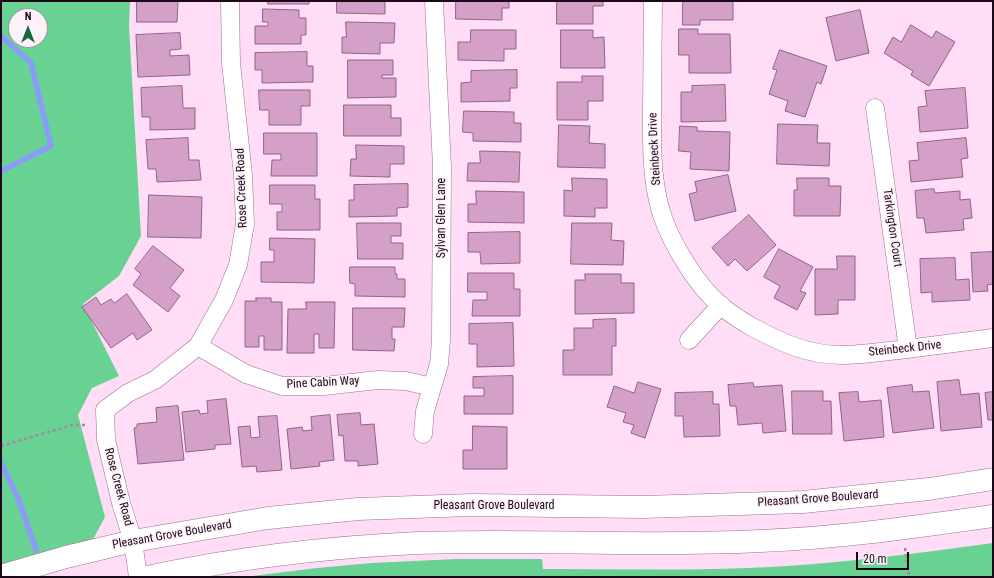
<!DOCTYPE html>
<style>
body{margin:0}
#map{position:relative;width:994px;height:578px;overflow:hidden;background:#ffddf6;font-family:"Roboto Condensed",sans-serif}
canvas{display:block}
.frame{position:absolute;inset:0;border:2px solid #1b0917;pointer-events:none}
.north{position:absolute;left:8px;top:8px;width:40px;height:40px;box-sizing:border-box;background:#fef2fa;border:1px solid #a3959f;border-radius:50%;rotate:0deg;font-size:11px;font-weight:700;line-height:16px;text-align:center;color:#1b0917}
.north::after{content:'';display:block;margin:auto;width:14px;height:18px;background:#136c3f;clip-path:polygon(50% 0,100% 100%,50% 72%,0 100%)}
.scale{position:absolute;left:856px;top:552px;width:53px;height:18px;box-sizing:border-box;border:2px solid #1b0917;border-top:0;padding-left:5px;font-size:12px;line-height:14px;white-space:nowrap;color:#1b0917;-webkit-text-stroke:3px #fef2fa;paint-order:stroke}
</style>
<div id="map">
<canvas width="994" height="578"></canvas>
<div class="frame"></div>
<div class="north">N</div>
<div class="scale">20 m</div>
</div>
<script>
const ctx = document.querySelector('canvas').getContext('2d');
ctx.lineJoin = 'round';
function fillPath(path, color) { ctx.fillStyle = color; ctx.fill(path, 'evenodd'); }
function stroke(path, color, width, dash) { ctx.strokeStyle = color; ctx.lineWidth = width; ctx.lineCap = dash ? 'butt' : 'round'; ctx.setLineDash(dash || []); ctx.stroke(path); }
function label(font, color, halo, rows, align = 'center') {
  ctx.font = font + ' "Roboto Condensed",sans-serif'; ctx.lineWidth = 3.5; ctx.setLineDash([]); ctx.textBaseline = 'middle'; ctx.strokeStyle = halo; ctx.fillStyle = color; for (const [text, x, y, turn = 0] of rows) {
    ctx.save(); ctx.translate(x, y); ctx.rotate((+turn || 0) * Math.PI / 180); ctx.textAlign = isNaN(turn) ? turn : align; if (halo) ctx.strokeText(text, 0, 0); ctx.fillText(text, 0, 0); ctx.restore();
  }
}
const green = new Path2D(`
 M 1,1 L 130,1 L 129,26 L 141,236 L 119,276 L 83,304 L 119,376 L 92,388 L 78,415 L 105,517 L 90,545 L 1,574 ZM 16,16 L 40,16 L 40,40 L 16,40 Z
 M 993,543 L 993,577 L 244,577 L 317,568 L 372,563 L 456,559 L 542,559 L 543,569 C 618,569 694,571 770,567 C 845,563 919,553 993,543 Z`);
const stream = new Path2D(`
 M 1,36 L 31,63 L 51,146 L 1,171
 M 1,463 L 18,498 L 36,550`);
const building = new Path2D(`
 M 137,1 L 178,1 L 177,22 L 137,22 Z
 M 268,1 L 309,1 L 309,4 L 268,4 Z
 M 337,1 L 385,1 L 385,14 L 337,13 Z
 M 456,1 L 509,1 L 509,8 L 502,8 L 502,20 L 456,19 Z
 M 557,1 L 603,1 L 603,6 L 593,6 L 593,24 L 557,24 Z
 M 683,1 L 733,1 L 733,20 L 700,20 L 700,25 L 683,25 Z
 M 263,9 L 299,10 L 299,18 L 306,18 L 306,35 L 301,35 L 301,44 L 255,44 L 255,26 L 268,26 L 268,22 L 263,22 Z
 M 860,10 L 869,53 L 836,61 L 826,18 Z
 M 346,22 L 395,23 L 394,43 L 380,43 L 380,54 L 342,53 L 342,37 L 346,37 Z
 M 911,25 L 932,38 L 936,31 L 955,42 L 929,86 L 911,75 L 913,71 L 884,53 L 893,37 L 901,42 Z
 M 679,29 L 698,29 L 698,34 L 730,34 L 731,73 L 689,73 L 689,55 L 679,55 Z
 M 471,30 L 516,30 L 516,49 L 504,49 L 504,61 L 458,60 L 458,42 L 470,42 Z
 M 561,30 L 593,30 L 593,38 L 604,37 L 605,68 L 561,68 Z
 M 180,33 L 181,49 L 170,50 L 170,56 L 189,55 L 190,75 L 138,77 L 136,35 Z
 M 780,50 L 827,66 L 821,84 L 817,82 L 805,117 L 785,111 L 788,101 L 769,94 L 777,70 L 773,69 Z
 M 307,52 L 307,66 L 313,66 L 313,82 L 262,83 L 262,70 L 255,70 L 255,53 Z
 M 348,60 L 393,60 L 393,75 L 382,75 L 382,78 L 396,78 L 396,97 L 348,98 Z
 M 517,70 L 517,88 L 510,88 L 510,101 L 461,102 L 461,83 L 471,82 L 471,71 Z
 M 582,76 L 603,76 L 603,101 L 588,101 L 588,120 L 557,120 L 557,82 L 582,82 Z
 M 725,85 L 726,121 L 681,122 L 681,92 L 692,92 L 692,86 Z
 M 182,86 L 183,108 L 195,108 L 195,129 L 150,130 L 150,117 L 142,117 L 141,88 Z
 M 965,88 L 968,128 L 920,132 L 918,107 L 927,106 L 925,91 Z
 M 259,90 L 310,90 L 310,106 L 301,106 L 301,125 L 269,125 L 269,110 L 260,110 Z
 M 344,105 L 391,105 L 391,118 L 401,118 L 401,136 L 344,136 Z
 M 464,111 L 514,112 L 514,123 L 521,123 L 521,142 L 473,141 L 473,133 L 463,132 Z
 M 778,124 L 818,125 L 817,143 L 830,143 L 829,166 L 777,164 Z
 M 559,125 L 590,126 L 589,143 L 605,144 L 605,168 L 558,167 Z
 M 680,126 L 697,127 L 697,131 L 730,132 L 729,171 L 690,169 L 691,152 L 679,151 Z
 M 264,133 L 317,133 L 317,176 L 271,176 L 272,160 L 281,160 L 281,154 L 264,154 Z
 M 188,138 L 189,160 L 199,160 L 201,180 L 157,182 L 156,169 L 148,169 L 146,140 Z
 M 966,138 L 968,158 L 961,159 L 963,177 L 911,182 L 909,161 L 919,160 L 917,143 Z
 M 356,145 L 404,146 L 404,164 L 390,164 L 390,177 L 350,176 L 351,159 L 356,159 Z
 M 480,151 L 520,152 L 519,182 L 467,181 L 468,163 L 480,163 Z
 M 728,175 L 736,211 L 695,221 L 689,194 L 697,192 L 695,182 Z
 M 572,178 L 607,179 L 607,208 L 595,208 L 595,217 L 564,216 L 564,190 L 572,191 Z
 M 797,178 L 829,178 L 829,186 L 841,186 L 840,216 L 794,216 L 794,190 L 797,190 Z
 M 408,184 L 408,207 L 397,208 L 397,216 L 349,217 L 349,200 L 354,200 L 354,185 Z
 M 270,185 L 315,185 L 315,199 L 320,199 L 320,230 L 277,230 L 277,212 L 282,212 L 282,204 L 270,204 Z
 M 934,189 L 935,193 L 960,191 L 960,200 L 970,199 L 972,218 L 963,219 L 964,230 L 926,233 L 924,218 L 917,218 L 915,191 Z
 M 476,191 L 524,192 L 524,223 L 468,222 L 468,204 L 476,204 Z
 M 149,195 L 202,197 L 201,238 L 148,237 Z
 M 749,215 L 776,245 L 747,271 L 735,259 L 728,266 L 712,248 Z
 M 357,223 L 401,223 L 401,236 L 391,236 L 391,243 L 403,243 L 403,259 L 358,259 Z
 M 572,223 L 612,223 L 611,240 L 624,241 L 623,265 L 571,264 Z
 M 520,232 L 520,263 L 481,264 L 480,252 L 468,252 L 468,233 Z
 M 270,238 L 315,239 L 314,283 L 261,282 L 261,262 L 274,262 L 274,250 L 270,250 Z
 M 153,246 L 184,270 L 170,288 L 180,296 L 168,312 L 133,285 L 141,274 L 135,269 Z
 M 779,249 L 813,267 L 800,291 L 806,293 L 797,310 L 774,298 L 780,286 L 764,277 Z
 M 993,252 L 993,286 L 993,284 L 987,285 L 988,291 L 973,292 L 971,253 Z
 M 837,256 L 855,256 L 855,300 L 838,300 L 838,314 L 815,315 L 815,269 L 837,269 Z
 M 955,258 L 956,280 L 969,279 L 970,300 L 932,302 L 932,292 L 921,293 L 920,259 Z
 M 350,267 L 395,267 L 395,274 L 397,274 L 397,279 L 405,279 L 405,297 L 355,296 L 355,284 L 350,283 Z
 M 468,273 L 514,273 L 514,289 L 520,289 L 520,316 L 472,316 L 473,300 L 487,300 L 487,292 L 468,292 Z
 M 585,274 L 621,274 L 621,283 L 634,283 L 634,313 L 575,314 L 575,280 L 585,280 Z
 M 127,294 L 152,330 L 137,340 L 133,333 L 111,348 L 82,307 L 96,297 L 101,305 L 111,299 L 114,303 Z
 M 256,298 L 271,298 L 271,302 L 282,302 L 282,350 L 264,350 L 264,336 L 259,336 L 259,347 L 245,347 L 245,301 L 256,301 Z
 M 306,302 L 335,302 L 334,348 L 319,348 L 319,334 L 314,334 L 314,353 L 287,353 L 288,309 L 306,309 Z
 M 353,308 L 405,308 L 404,327 L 392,327 L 392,339 L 395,339 L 394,351 L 353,350 Z
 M 616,319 L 616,346 L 612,346 L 612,375 L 563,375 L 563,350 L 574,350 L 574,328 L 593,328 L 593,320 Z
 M 513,323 L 514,366 L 477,367 L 477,344 L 469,344 L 469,324 Z
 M 513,376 L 513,414 L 464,414 L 464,396 L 484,396 L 484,388 L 473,388 L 473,377 Z
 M 959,380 L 961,395 L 979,393 L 982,427 L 941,431 L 937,382 Z
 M 638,382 L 661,389 L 645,438 L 631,433 L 634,425 L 623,422 L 626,413 L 607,407 L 614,386 L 634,393 Z
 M 753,383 L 754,387 L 782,385 L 786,431 L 763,433 L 762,423 L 738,425 L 736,406 L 730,406 L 728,385 Z
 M 912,385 L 913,392 L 929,391 L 934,428 L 893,433 L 887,388 Z
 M 792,391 L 823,391 L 823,401 L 831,401 L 832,434 L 793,434 Z
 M 713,392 L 713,404 L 719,404 L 720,436 L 684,437 L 683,416 L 675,416 L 675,393 Z
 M 858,392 L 859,402 L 881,400 L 884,437 L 844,441 L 839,393 Z
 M 993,392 L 993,420 L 988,420 L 985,393 Z
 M 226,399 L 231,444 L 215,445 L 215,449 L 186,452 L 182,412 L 199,410 L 200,414 L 208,413 L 207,401 Z
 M 178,406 L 184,460 L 138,464 L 134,428 L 137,427 L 137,424 L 157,422 L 156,408 Z
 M 360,413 L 361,425 L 374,424 L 378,464 L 358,466 L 358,461 L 345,461 L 343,435 L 339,436 L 337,415 Z
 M 330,415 L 334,460 L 319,462 L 320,466 L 291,469 L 287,429 L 302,427 L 303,431 L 312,430 L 311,417 Z
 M 277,416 L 282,470 L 257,472 L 256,466 L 242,467 L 238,427 L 250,426 L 251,438 L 260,437 L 258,417 Z
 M 473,426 L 507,427 L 507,469 L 463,469 L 463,450 L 472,450 Z`);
const path = new Path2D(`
 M 1,446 L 72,425 L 87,425
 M 905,548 L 908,572 L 910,577`);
const street = new Path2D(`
 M 653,1 C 653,37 652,72 652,108 C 652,139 651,169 658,200 C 665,234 694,283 721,306 C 731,314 743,322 754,328 C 782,343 809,355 841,355 C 860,355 880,352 899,350 C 930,346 962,342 993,338
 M 875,108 L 908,349
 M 689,340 L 721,305
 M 198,346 L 246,374 L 282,386 L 324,386 L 378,380 L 406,381 L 432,387
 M 423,434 L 425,411 L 439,364 L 441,341 L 442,167 L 434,1
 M 138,577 L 133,541 L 121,503 L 106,440 L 105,410 L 128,393 L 155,380 L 198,346 L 224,300 L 238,265 L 245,224 L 243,175 L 231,63 L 230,1`);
const primary = new Path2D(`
 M 1,576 L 66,557 L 133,541 L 268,518 L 358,509 L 472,505 L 643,507 L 803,502 L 929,489 L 993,479
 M 147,577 C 236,558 327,547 418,543 C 532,539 646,547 760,541 C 838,538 916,527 993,516`);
const streetNames = [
 ["Steinbeck Drive",655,149,-93],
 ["Rose Creek Road",242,188,-92],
 ["Sylvan Glen Lane",442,218,-90],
 ["Tarkington Court",892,228,82],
 ["Steinbeck Drive",905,349,-6],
 ["Pine Cabin Way",323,383,-3],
 ["Rose Creek Road",118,487,75],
 ["Pleasant Grove Boulevard",818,499,-4],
 ["Pleasant Grove Boulevard",494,506],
 ["Pleasant Grove Boulevard",172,535,-10]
];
fillPath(green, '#67d292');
stroke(stream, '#8b9bfa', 5.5);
fillPath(building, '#d4a0c7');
stroke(building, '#926287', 1);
stroke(street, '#9e6d93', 19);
stroke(primary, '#9e6d93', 23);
stroke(path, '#a5899d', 2.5, [3, 3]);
stroke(street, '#fff', 18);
stroke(primary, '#fff', 22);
label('12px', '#1b0917', '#fef2fa', streetNames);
</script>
